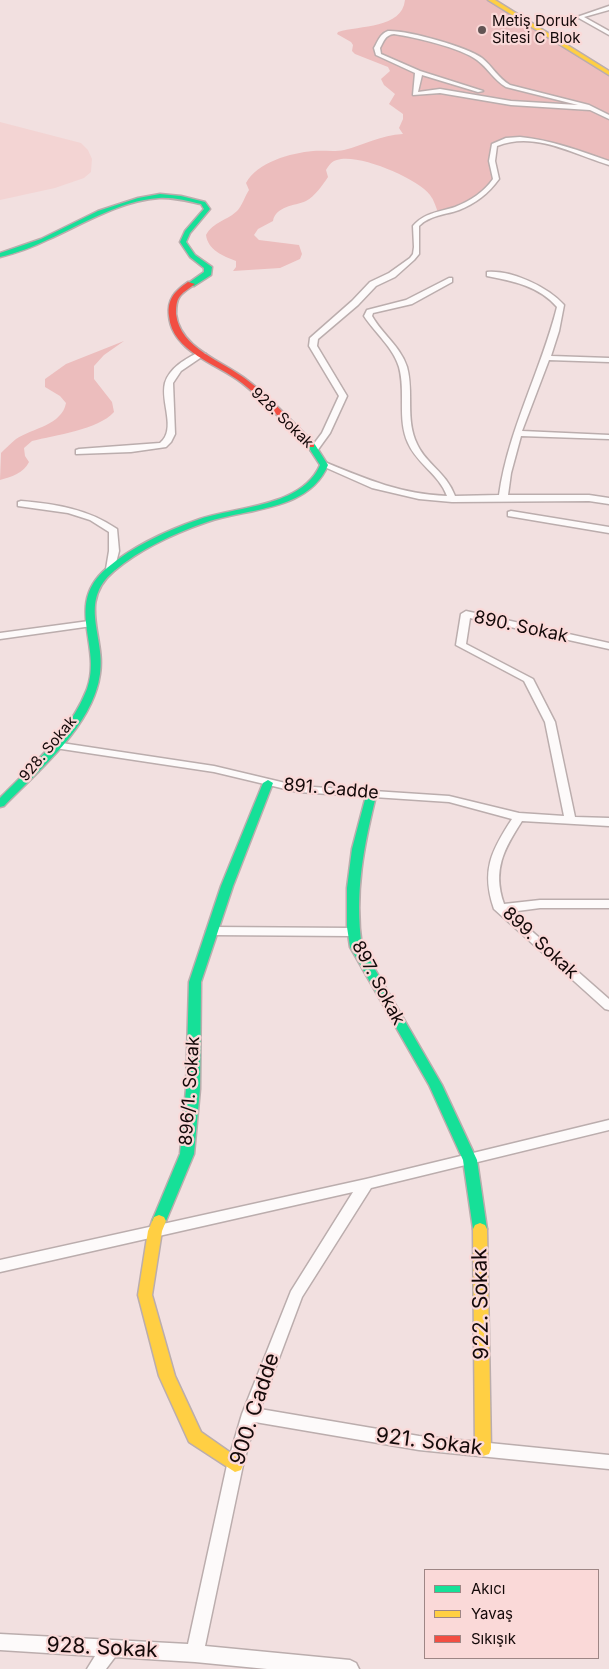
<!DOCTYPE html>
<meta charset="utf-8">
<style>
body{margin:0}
#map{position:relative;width:609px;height:1669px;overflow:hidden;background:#f2e0e0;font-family:Inter,sans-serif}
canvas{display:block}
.legend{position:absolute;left:424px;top:1569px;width:175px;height:90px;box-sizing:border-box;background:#fad9d8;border:1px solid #9e8685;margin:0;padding:6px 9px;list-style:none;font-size:15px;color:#140909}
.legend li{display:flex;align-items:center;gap:10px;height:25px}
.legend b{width:25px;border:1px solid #9e8685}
</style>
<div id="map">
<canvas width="609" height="1669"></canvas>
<ul class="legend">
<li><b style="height:6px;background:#16e098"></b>Akıcı</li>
<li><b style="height:6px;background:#ffcf43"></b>Yavaş</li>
<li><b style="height:6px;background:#f24e42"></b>Sıkışık</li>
</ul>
</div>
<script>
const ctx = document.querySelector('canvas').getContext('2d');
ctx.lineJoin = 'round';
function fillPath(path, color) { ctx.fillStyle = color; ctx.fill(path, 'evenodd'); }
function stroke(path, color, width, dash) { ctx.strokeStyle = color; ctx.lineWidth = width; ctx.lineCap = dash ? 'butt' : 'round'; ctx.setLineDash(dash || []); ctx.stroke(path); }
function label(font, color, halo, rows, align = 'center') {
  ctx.font = font + ' Inter,sans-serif'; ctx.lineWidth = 4.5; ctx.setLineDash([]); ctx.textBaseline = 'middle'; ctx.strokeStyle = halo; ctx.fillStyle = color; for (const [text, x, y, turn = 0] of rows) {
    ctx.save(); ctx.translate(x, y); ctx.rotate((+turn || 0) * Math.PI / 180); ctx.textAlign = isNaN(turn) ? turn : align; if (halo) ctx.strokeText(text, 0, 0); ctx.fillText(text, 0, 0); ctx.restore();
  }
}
const built = new Path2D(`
 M 0,122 L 81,143 L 88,150 L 92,159 L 91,172 L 84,178 L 55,188 L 0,200 Z`);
const green = new Path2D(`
 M 405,0 L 491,0 L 609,73 L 609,163 L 549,144 L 524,139 L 494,145 L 495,172 L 493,184 L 464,206 L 438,213 C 436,207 434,200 430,195 C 417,178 358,153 337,160 C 332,161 329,165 326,170 L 328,177 C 322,186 315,196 306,201 C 294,206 276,206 273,221 L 258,229 L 254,235 L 259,240 L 299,245 L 302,254 L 300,259 L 280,268 L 233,271 L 236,267 L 236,261 C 223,256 208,250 206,235 C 213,222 228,220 237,211 C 242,206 245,196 249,190 L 246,183 C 257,162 291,153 313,151 C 323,150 334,152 344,150 C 364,145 381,135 403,134 L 399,128 L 403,119 L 403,114 L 389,104 L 395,94 L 384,85 L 381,79 L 390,71 L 388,67 L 355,54 L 352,51 L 353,45 L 351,42 L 337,34 L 338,32 C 360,25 402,29 405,0 Z
 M 124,341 L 104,355 L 94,366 L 94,379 L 112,402 L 114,412 C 98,430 55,435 32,441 L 24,448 L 25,456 L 29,462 C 24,473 11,477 0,480 L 1,453 C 6,448 11,443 16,439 C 33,428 62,425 66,403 L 60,396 L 45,387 L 45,379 L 66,364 Z`);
const street = new Path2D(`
 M 609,6 L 609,10 L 584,17 L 609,31 L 609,35 L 577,17 Z
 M 388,31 C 407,30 467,47 482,58 C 492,66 498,78 510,85 L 589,105 L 609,115 L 609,119 L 590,110 L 511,105 L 440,93 L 413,95 L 415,73 L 376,55 L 374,48 C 378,41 380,34 388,31 ZM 394,34 C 415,37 461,48 477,60 C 488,68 494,80 506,87 L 578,105 L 511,101 L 440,89 L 418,92 L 422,75 L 478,92 L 483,91 L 420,71 L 381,54 L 380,48 C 384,41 385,35 394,34 Z
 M 520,137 C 551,140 580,151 609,161 L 609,165 C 573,154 535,131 497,146 L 495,161 L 499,179 C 489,193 475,204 459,210 C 445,215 430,215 419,226 L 419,254 L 414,260 L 395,277 L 376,286 L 358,305 L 318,339 L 317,346 L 347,396 L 330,433 L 317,451 L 311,451 L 310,449 L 322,433 L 339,396 L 309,346 L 310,338 L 352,301 L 370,282 L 389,273 L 410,258 L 413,254 L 414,247 L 413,226 C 424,213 439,212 455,207 C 470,201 484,192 493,179 L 489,161 L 492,144 L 506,138 Z
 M 487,272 C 512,270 548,287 564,305 L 559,331 L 551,356 L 609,358 L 609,362 L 549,360 L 522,431 L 609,435 L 609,439 L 521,436 L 511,473 L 508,495 L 589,495 L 609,498 L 609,504 L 589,501 L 452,502 L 419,499 L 372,488 L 320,465 L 324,462 L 327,463 C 368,480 402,494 447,496 C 439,474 417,464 408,443 C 397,419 406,392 399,367 C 393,347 375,333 364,316 L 367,310 L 406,300 L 449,278 L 452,278 L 452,282 L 412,304 L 373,313 L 372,316 C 382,334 401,347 407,367 C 414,392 405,419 417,444 C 426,464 446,472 455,496 L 499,495 C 508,430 541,371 557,307 C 539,286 513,281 487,276 Z
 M 199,352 L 206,354 L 181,371 L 173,383 L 175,434 L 171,442 L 166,447 L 131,452 L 76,454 L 76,450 L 79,449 L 160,443 C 177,429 160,402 165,383 C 170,367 186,359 199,352 Z
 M 21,501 C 56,504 88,509 117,529 L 119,551 L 114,571 L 108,571 L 106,569 L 109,551 L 109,532 L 90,520 L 68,513 L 18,506 L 18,502 Z
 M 511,511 L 609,527 L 609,533 L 508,516 L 508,512 Z
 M 466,611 L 609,643 L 609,649 L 470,618 L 466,644 L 533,679 L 555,722 L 575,817 L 609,818 L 609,826 L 522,821 C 504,849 492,870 504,904 L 540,900 L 609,900 L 609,908 L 540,908 L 510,912 L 609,999 L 609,1010 L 605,1009 L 494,909 C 481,871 491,851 512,819 L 449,802 L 298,792 L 214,772 L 55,748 L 50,745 L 55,742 L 214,766 L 298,786 L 449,796 L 519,813 L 564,816 L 545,722 L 524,681 L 456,645 L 461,614 Z
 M 89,621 L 94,624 L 92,626 L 0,639 L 0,633 Z
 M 212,927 L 351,928 L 357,932 L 351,936 L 212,935 L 206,931 Z
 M 609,1120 L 609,1130 L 371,1188 L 302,1297 L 260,1409 L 419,1436 L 609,1455 L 609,1469 L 419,1450 L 255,1422 L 243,1465 L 205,1646 L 350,1660 L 356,1663 L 359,1669 L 267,1669 L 195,1662 L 115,1657 L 106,1669 L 87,1669 L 95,1656 L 0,1650 L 0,1634 L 188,1644 L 227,1465 L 242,1414 L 291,1291 L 353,1192 L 0,1272 L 0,1260 L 366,1179 Z`);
const fast = new Path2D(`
 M 160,194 L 181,196 L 205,202 L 210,209 L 190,233 L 186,242 L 195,255 L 212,267 L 211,275 L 194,286 L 187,284 L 204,272 L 204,268 L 190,257 L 180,242 L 185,231 L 204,209 L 201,204 C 187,201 173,197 159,198 C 119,201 83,224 47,240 C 33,247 16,253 0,257 L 0,253 L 41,239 L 98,211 L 138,198 Z
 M 311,442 L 314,443 L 328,465 C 309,511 248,508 207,522 C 175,533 140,549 114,571 C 77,602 106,637 100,674 C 93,726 38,771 4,806 L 0,807 L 0,798 C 32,765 70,733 87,689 C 103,646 63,605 107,568 C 133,546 168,530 200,519 C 238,506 302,507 320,465 L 307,445 Z
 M 268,780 L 273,783 L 233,886 L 201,982 L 200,1089 L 194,1154 L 166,1221 L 164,1225 L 159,1227 L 154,1225 L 152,1221 L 180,1154 L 186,1089 L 189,982 L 221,886 L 263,783 Z
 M 372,789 L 377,792 C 364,844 354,893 362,947 L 442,1085 L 477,1160 L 487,1229 L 485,1233 L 480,1235 L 475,1233 L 473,1229 L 463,1160 L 429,1085 L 350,947 L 347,927 L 347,888 L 352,849 L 367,792 Z`);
const slow = new Path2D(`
 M 488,0 L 495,0 L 609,71 L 609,75 Z
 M 159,1215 L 164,1217 L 166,1221 L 162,1231 L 152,1295 L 175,1376 L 201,1432 L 241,1460 L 243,1465 L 241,1470 L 235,1472 L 189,1442 L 159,1376 L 138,1295 L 148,1231 L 154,1217 Z
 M 480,1223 L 485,1225 L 487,1229 L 491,1449 L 489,1454 L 483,1456 L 477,1454 L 475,1449 L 473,1229 L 475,1225 Z`);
const jam = new Path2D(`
 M 188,282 L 195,284 C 190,288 184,291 180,296 C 176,301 176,308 176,314 C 180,349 223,361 247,380 C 271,398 292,422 314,443 L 314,447 L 308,447 C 287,425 266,402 242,383 C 218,364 172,352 169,316 C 167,299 175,291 188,282 Z`);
const markers = [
 [482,30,5,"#625454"]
];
const farPoinames = [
 ["Metiş Doruk",492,21],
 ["Sitesi C Blok",492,38]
];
const farStreetnames = [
 ["928. Sokak",282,418,44],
 ["928. Sokak",48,749,-50]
];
const streetNames = [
 ["890. Sokak",521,627,12],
 ["891. Cadde",331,789,5],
 ["899. Sokak",540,943,43],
 ["897. Sokak",378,983,62],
 ["896/1. Sokak",190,1091,-86]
];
const nearStreetnames = [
 ["922. Sokak",481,1304,-91],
 ["900. Cadde",255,1409,-72],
 ["921. Sokak",429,1442,7],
 ["928. Sokak",102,1648,3]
];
fillPath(built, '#f3d4d3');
fillPath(green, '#ecbdbd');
stroke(street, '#bbadad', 3);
stroke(fast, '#bbadad', 3);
stroke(slow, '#bbadad', 3);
stroke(jam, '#bbadad', 3);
fillPath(street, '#fdfafa');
fillPath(fast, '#16e098');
fillPath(slow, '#ffcf43');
fillPath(jam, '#f24e42');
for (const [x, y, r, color] of markers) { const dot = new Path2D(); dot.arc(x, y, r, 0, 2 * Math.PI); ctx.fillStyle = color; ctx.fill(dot); stroke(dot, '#fad9d8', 2); }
label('15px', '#140909', '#fad9d8', farPoinames, 'left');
label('15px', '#140909', '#fad9d8', farStreetnames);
label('18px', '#140909', '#fad9d8', streetNames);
label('21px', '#140909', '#fad9d8', nearStreetnames);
</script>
